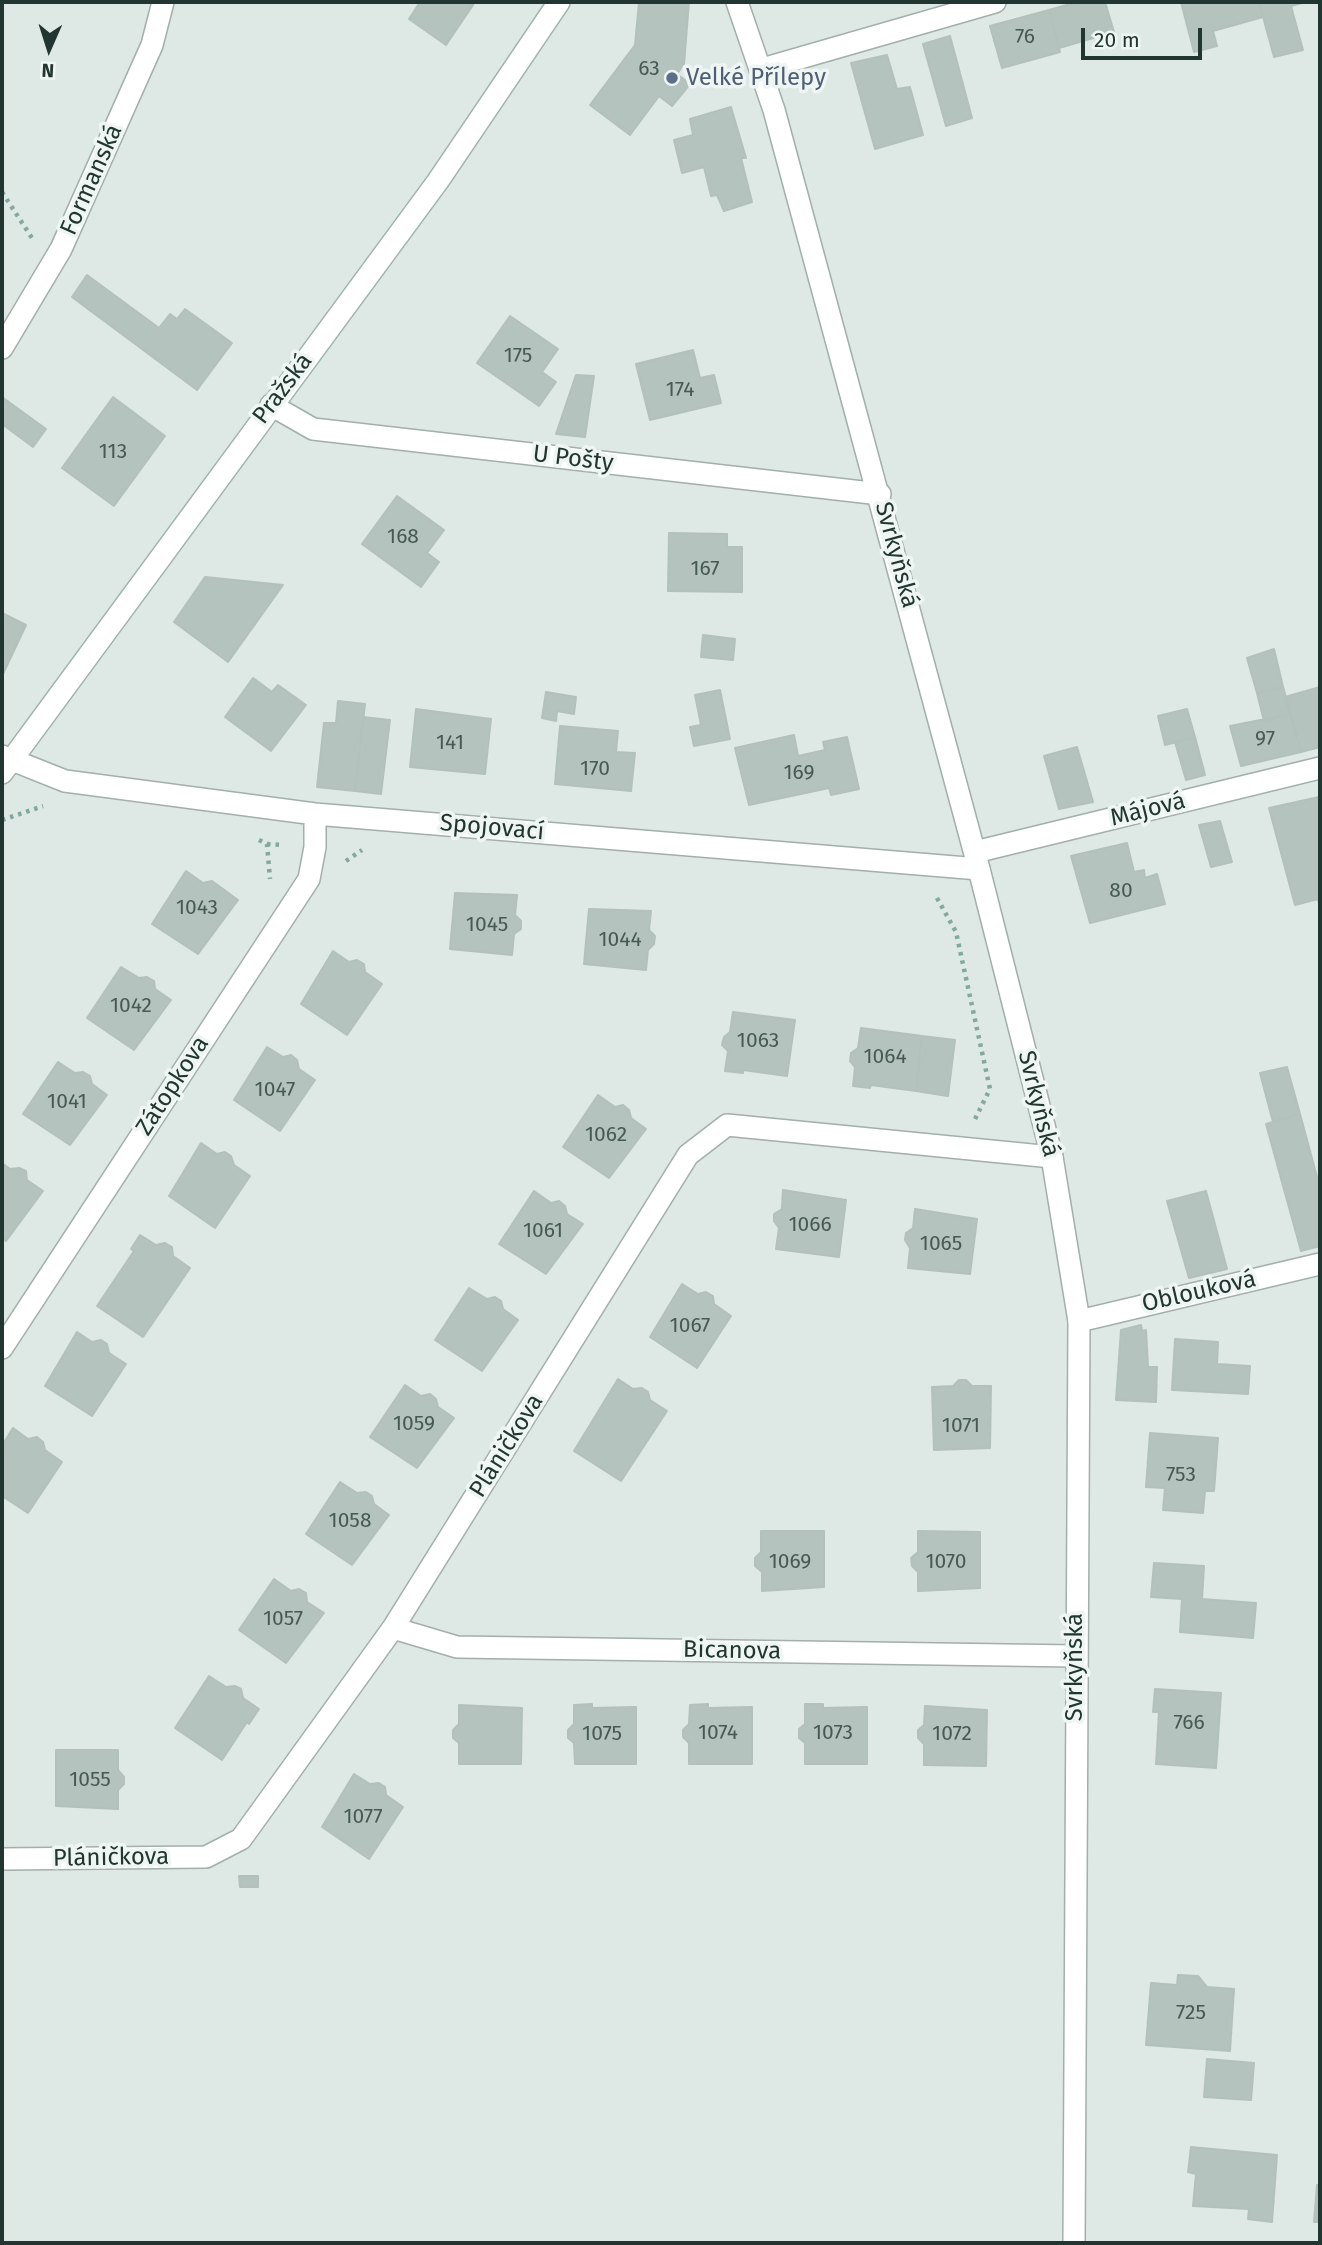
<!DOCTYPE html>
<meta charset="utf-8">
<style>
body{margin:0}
#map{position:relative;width:1322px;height:2245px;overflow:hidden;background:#dee8e4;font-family:"Fira Sans",sans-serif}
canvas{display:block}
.frame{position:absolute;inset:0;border:4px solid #213631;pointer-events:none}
.north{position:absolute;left:14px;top:14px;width:70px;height:70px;-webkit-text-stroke:5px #eef5f2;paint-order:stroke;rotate:183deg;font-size:19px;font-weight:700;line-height:28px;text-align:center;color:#213631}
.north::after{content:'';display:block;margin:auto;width:24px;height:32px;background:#213631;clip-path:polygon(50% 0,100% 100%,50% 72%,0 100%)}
.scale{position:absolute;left:1081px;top:28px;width:121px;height:32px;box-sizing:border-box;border:4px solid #213631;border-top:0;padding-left:9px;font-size:21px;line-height:24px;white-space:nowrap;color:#213631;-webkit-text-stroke:5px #eef5f2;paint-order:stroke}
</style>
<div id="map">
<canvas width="1322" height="2245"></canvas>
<div class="frame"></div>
<div class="north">N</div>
<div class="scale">20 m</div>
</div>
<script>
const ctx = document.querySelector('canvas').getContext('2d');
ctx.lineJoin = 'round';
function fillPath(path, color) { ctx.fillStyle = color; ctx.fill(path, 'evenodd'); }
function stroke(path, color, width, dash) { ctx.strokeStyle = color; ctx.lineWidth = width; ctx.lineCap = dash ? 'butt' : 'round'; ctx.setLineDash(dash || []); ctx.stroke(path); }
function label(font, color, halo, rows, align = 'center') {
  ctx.font = font + ' "Fira Sans",sans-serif'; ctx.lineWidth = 7; ctx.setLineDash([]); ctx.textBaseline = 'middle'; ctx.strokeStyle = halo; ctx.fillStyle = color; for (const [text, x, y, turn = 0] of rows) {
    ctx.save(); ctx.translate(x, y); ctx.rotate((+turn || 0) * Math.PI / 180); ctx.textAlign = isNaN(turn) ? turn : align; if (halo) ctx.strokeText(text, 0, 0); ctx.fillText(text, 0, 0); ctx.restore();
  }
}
const building = new Path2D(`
 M 420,2 L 475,2 L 446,45 L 409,19 Z
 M 639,2 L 689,2 L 684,64 L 677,74 L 690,84 L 672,106 L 659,96 L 630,135 L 590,105 L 635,45 Z
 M 1077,2 L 1105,2 L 1114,32 L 1059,48 L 1049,10 Z
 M 1181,2 L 1259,2 L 1263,17 L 1213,31 L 1217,46 L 1194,52 Z
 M 1259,2 L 1306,2 L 1291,6 L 1303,50 L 1274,57 Z
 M 1049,10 L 1060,52 L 1002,68 L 990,26 Z
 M 950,36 L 972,118 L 946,126 L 923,44 Z
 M 887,55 L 897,89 L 910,87 L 923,135 L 875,149 L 851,63 Z
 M 731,107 L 746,158 L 741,158 L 752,202 L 724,211 L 717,195 L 711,196 L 704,167 L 682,173 L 674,140 L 693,135 L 690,119 Z
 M 87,275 L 159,328 L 170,314 L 177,319 L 185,309 L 232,343 L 197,390 L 72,297 Z
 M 510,316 L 558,349 L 542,372 L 556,382 L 539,406 L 477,363 Z
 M 693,350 L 700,378 L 714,375 L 721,403 L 650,420 L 636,364 Z
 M 576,375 L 594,376 L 585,437 L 556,434 Z
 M 2,397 L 46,429 L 33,447 L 2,424 Z
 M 113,397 L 165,436 L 114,506 L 62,468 Z
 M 397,496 L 444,530 L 427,553 L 439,562 L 421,587 L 362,544 Z
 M 669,533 L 727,534 L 727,547 L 742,547 L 742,592 L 668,591 Z
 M 205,577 L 283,585 L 228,662 L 174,622 Z
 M 2,613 L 26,625 L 2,676 Z
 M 703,635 L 735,639 L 733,660 L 701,657 Z
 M 1274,649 L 1283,687 L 1257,693 L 1247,658 Z
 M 253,678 L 272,692 L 278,685 L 306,705 L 271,751 L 225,717 Z
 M 1283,687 L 1291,714 L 1264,721 L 1257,693 Z
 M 1320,687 L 1320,747 L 1301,752 L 1285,697 Z
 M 720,690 L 730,739 L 694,746 L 690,727 L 701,725 L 695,695 Z
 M 546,692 L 576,697 L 574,714 L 557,711 L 556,721 L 542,718 Z
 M 338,701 L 365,704 L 355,791 L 317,787 L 324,723 L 336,723 Z
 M 416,709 L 491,719 L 485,774 L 410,767 Z
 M 1187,709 L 1195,737 L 1165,745 L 1158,716 Z
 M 1291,714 L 1301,752 L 1241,766 L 1230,726 Z
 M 363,717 L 390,720 L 381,794 L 355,791 Z
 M 560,726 L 618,731 L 616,752 L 635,753 L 631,791 L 555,784 Z
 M 794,735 L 798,756 L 825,750 L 823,742 L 847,737 L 859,789 L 831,795 L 829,788 L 749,805 L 735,748 Z
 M 1195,737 L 1205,775 L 1186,780 L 1175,742 Z
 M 1077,747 L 1093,802 L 1059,809 L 1044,756 Z
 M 1319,797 L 1320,803 L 1320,908 L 1318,899 L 1295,905 L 1269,808 Z
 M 1220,821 L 1232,862 L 1211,867 L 1199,825 Z
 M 1127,843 L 1134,872 L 1144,870 L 1145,878 L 1157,874 L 1165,904 L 1090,923 L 1071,856 Z
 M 186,871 L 203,883 L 212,881 L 238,900 L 198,954 L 152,924 Z
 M 455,893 L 517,895 L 515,915 L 521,921 L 521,929 L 514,934 L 512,955 L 450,949 Z
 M 589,909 L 651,911 L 649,930 L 655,936 L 654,944 L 648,950 L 646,970 L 584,964 Z
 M 333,951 L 349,962 L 357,960 L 364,964 L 365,972 L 382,984 L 347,1035 L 301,1004 Z
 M 121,967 L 139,978 L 147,977 L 154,981 L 155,989 L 171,1000 L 134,1050 L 87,1018 Z
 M 733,1012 L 795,1020 L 787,1076 L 743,1070 L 743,1073 L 725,1071 L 728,1051 L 722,1045 L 724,1037 L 730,1032 Z
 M 861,1028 L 922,1036 L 916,1091 L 871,1085 L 870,1088 L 853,1086 L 855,1067 L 850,1061 L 851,1053 L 858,1048 Z
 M 922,1036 L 955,1040 L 948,1096 L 916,1091 Z
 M 267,1047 L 283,1057 L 291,1055 L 297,1060 L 299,1069 L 315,1080 L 280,1131 L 234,1100 Z
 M 58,1062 L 75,1073 L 83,1072 L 90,1076 L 92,1084 L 107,1095 L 70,1145 L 23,1114 Z
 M 1287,1067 L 1300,1114 L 1273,1122 L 1260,1073 Z
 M 598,1095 L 615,1107 L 623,1105 L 629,1110 L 631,1118 L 646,1129 L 609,1178 L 563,1147 Z
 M 1300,1114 L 1320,1188 L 1320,1246 L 1301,1251 L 1266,1124 Z
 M 201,1143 L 217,1154 L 225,1152 L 231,1156 L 234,1165 L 250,1176 L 215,1228 L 169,1196 Z
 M 2,1163 L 10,1169 L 19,1168 L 26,1171 L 27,1180 L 43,1191 L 6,1241 L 2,1238 Z
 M 783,1190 L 846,1200 L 839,1257 L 776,1249 L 779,1228 L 774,1221 L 774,1214 L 782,1209 Z
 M 534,1191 L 551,1203 L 559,1201 L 565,1206 L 567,1214 L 583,1224 L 546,1274 L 499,1244 Z
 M 1206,1191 L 1227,1269 L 1189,1278 L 1167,1201 Z
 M 915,1209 L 977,1219 L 970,1274 L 908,1268 L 910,1248 L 905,1240 L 906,1233 L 913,1228 Z
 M 140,1235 L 156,1245 L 165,1243 L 172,1247 L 173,1256 L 190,1268 L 143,1337 L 97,1306 L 134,1251 L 131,1249 Z
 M 682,1284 L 698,1294 L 706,1292 L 713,1296 L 714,1304 L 731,1316 L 697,1368 L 650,1337 Z
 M 469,1288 L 487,1299 L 495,1297 L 501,1301 L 503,1309 L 518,1320 L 482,1371 L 435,1340 Z
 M 1141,1325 L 1142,1331 L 1146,1330 L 1148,1367 L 1157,1367 L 1156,1402 L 1116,1400 L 1121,1330 Z
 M 77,1332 L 92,1342 L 101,1340 L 107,1344 L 109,1353 L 126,1364 L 92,1416 L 45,1386 Z
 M 1175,1339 L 1218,1342 L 1217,1364 L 1250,1366 L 1248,1394 L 1172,1390 Z
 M 618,1379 L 633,1389 L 642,1388 L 648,1392 L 650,1400 L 667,1411 L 621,1481 L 574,1451 Z
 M 959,1380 L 966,1380 L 972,1386 L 991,1386 L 990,1448 L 934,1450 L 932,1387 L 953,1386 Z
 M 405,1385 L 421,1396 L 430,1394 L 436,1399 L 438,1407 L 454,1418 L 417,1468 L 370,1437 Z
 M 13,1428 L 28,1439 L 37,1437 L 43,1442 L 45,1450 L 62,1462 L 28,1513 L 2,1496 L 2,1450 L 5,1445 L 3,1444 Z
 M 1150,1433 L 1218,1438 L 1214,1491 L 1205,1491 L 1203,1513 L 1163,1510 L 1165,1488 L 1146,1487 Z
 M 340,1482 L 357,1493 L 366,1492 L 372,1496 L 374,1504 L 389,1515 L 352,1565 L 306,1534 Z
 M 761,1531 L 824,1531 L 824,1587 L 762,1591 L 762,1572 L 755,1566 L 755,1558 L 761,1552 Z
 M 918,1531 L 980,1532 L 980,1588 L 918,1591 L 918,1572 L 912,1566 L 911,1558 L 918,1552 Z
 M 1154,1563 L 1204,1566 L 1202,1599 L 1256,1603 L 1253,1638 L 1180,1632 L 1182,1599 L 1151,1597 Z
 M 274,1579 L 291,1591 L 299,1589 L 306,1593 L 307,1602 L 324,1613 L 286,1663 L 239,1630 Z
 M 209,1676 L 226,1687 L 235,1686 L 241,1689 L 243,1698 L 259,1709 L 249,1724 L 247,1722 L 222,1760 L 175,1728 Z
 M 1155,1689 L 1221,1693 L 1216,1768 L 1156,1764 L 1159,1712 L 1153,1712 Z
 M 592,1704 L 592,1708 L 636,1707 L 636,1764 L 575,1764 L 574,1743 L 568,1738 L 568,1730 L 574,1724 L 574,1705 Z
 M 708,1704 L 708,1708 L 752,1707 L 752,1764 L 689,1764 L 689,1743 L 683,1737 L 683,1730 L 689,1724 L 690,1705 Z
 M 805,1704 L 823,1704 L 823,1708 L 867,1707 L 867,1764 L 805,1764 L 805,1743 L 799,1738 L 799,1729 L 805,1724 Z
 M 459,1705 L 522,1708 L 521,1764 L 459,1764 L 459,1743 L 453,1738 L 453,1730 L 459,1724 Z
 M 925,1706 L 987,1710 L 986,1766 L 924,1765 L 924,1744 L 918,1738 L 918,1730 L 924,1725 Z
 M 56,1750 L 118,1750 L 118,1770 L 124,1777 L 124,1784 L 118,1790 L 118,1809 L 56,1806 Z
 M 354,1774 L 370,1784 L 379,1783 L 385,1787 L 386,1795 L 403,1807 L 369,1859 L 322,1827 Z
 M 239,1876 L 258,1876 L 258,1887 L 240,1887 Z
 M 1178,1975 L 1198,1976 L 1207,1987 L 1234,1989 L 1230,2051 L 1146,2045 L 1151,1983 L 1177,1985 Z
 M 1207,2059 L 1254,2063 L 1251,2100 L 1204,2097 Z
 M 1191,2147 L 1277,2155 L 1272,2222 L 1248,2219 L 1249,2209 L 1193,2206 L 1196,2174 L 1188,2172 Z
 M 1317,2185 L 1320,2185 L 1320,2222 L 1314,2222 Z`);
const path = new Path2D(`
 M 2,192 L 32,238
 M 2,820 L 43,806
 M 259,840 L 267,844 L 270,879
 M 267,844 L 284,845
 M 346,861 L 362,850
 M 937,898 L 956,932 L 990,1089 L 975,1119`);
const minor = new Path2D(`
 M 762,69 L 995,2
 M 2,348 L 61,249 L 152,45 L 163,2
 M 271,405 L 313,429 L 880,494
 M 2,756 L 65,781 L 315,814 L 979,869
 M 975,852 L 1320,768
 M 1079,1321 L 1320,1264
 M 2,1348 L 309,879 L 315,847 L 315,814
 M 393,1628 L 457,1647 L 1075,1656
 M 2,1859 L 206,1857 L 241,1839 L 393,1628 L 688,1155 L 727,1125 L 1052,1157`);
const tertiary = new Path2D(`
 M 737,2 L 774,110 L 979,869 L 1052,1157 L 1079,1321 L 1074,2243`);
const secondary = new Path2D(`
 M 2,773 L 438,181 L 559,2`);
const markers = [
 [672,78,7,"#5c6f8a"]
];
const numberNames = [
 ["76",1025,37],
 ["63",649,69],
 ["175",518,356],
 ["174",680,390],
 ["113",113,452],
 ["168",403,537],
 ["167",705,569],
 ["97",1265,739],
 ["141",450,743],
 ["170",595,769],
 ["169",799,773],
 ["80",1121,891],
 ["1043",197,908],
 ["1045",487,925],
 ["1044",620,940],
 ["1042",131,1006],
 ["1063",758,1041],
 ["1064",885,1057],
 ["1047",275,1090],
 ["1041",67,1102],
 ["1062",606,1135],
 ["1066",810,1225],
 ["1061",543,1231],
 ["1065",941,1244],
 ["1067",690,1326],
 ["1059",414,1424],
 ["1071",961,1426],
 ["753",1181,1475],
 ["1058",350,1521],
 ["1069",790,1562],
 ["1070",946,1562],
 ["1057",283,1619],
 ["766",1189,1723],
 ["1074",718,1733],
 ["1073",833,1733],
 ["1075",602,1734],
 ["1072",952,1734],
 ["1055",90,1780],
 ["1077",363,1817],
 ["725",1191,2013]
];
const serviceNames = [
 ["Velké Přílepy",686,78]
];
const streetNames = [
 ["Formanská",92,180,-66],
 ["Pražská",283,389,-53],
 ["U Pošty",573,459,7],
 ["Svrkyňská",896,555,75],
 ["Májová",1148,810,-14],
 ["Spojovací",492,828,5],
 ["Zátopkova",173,1086,-57],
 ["Svrkyňská",1038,1104,76],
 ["Oblouková",1199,1292,-13],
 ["Pláničkova",507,1446,-58],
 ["Bicanova",732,1651,1],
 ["Svrkyňská",1075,1667,-90],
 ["Pláničkova",111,1858,-1]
];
fillPath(building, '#b4c3bd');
stroke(building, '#b2c1bb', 2);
stroke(minor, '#a2afab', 24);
stroke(tertiary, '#a2afab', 24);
stroke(secondary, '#9fb3ac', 24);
stroke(path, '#82a99e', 4.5, [3.5, 5]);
stroke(minor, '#fff', 21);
stroke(tertiary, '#fff', 21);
stroke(secondary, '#fff', 21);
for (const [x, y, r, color] of markers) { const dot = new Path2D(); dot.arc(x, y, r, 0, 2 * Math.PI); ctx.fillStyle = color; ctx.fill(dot); stroke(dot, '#eef5f2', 2.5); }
label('21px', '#465954', null, numberNames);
label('24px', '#4e5e75', '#eef5f2', serviceNames, 'left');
label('24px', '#213631', '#eef5f2', streetNames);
</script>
